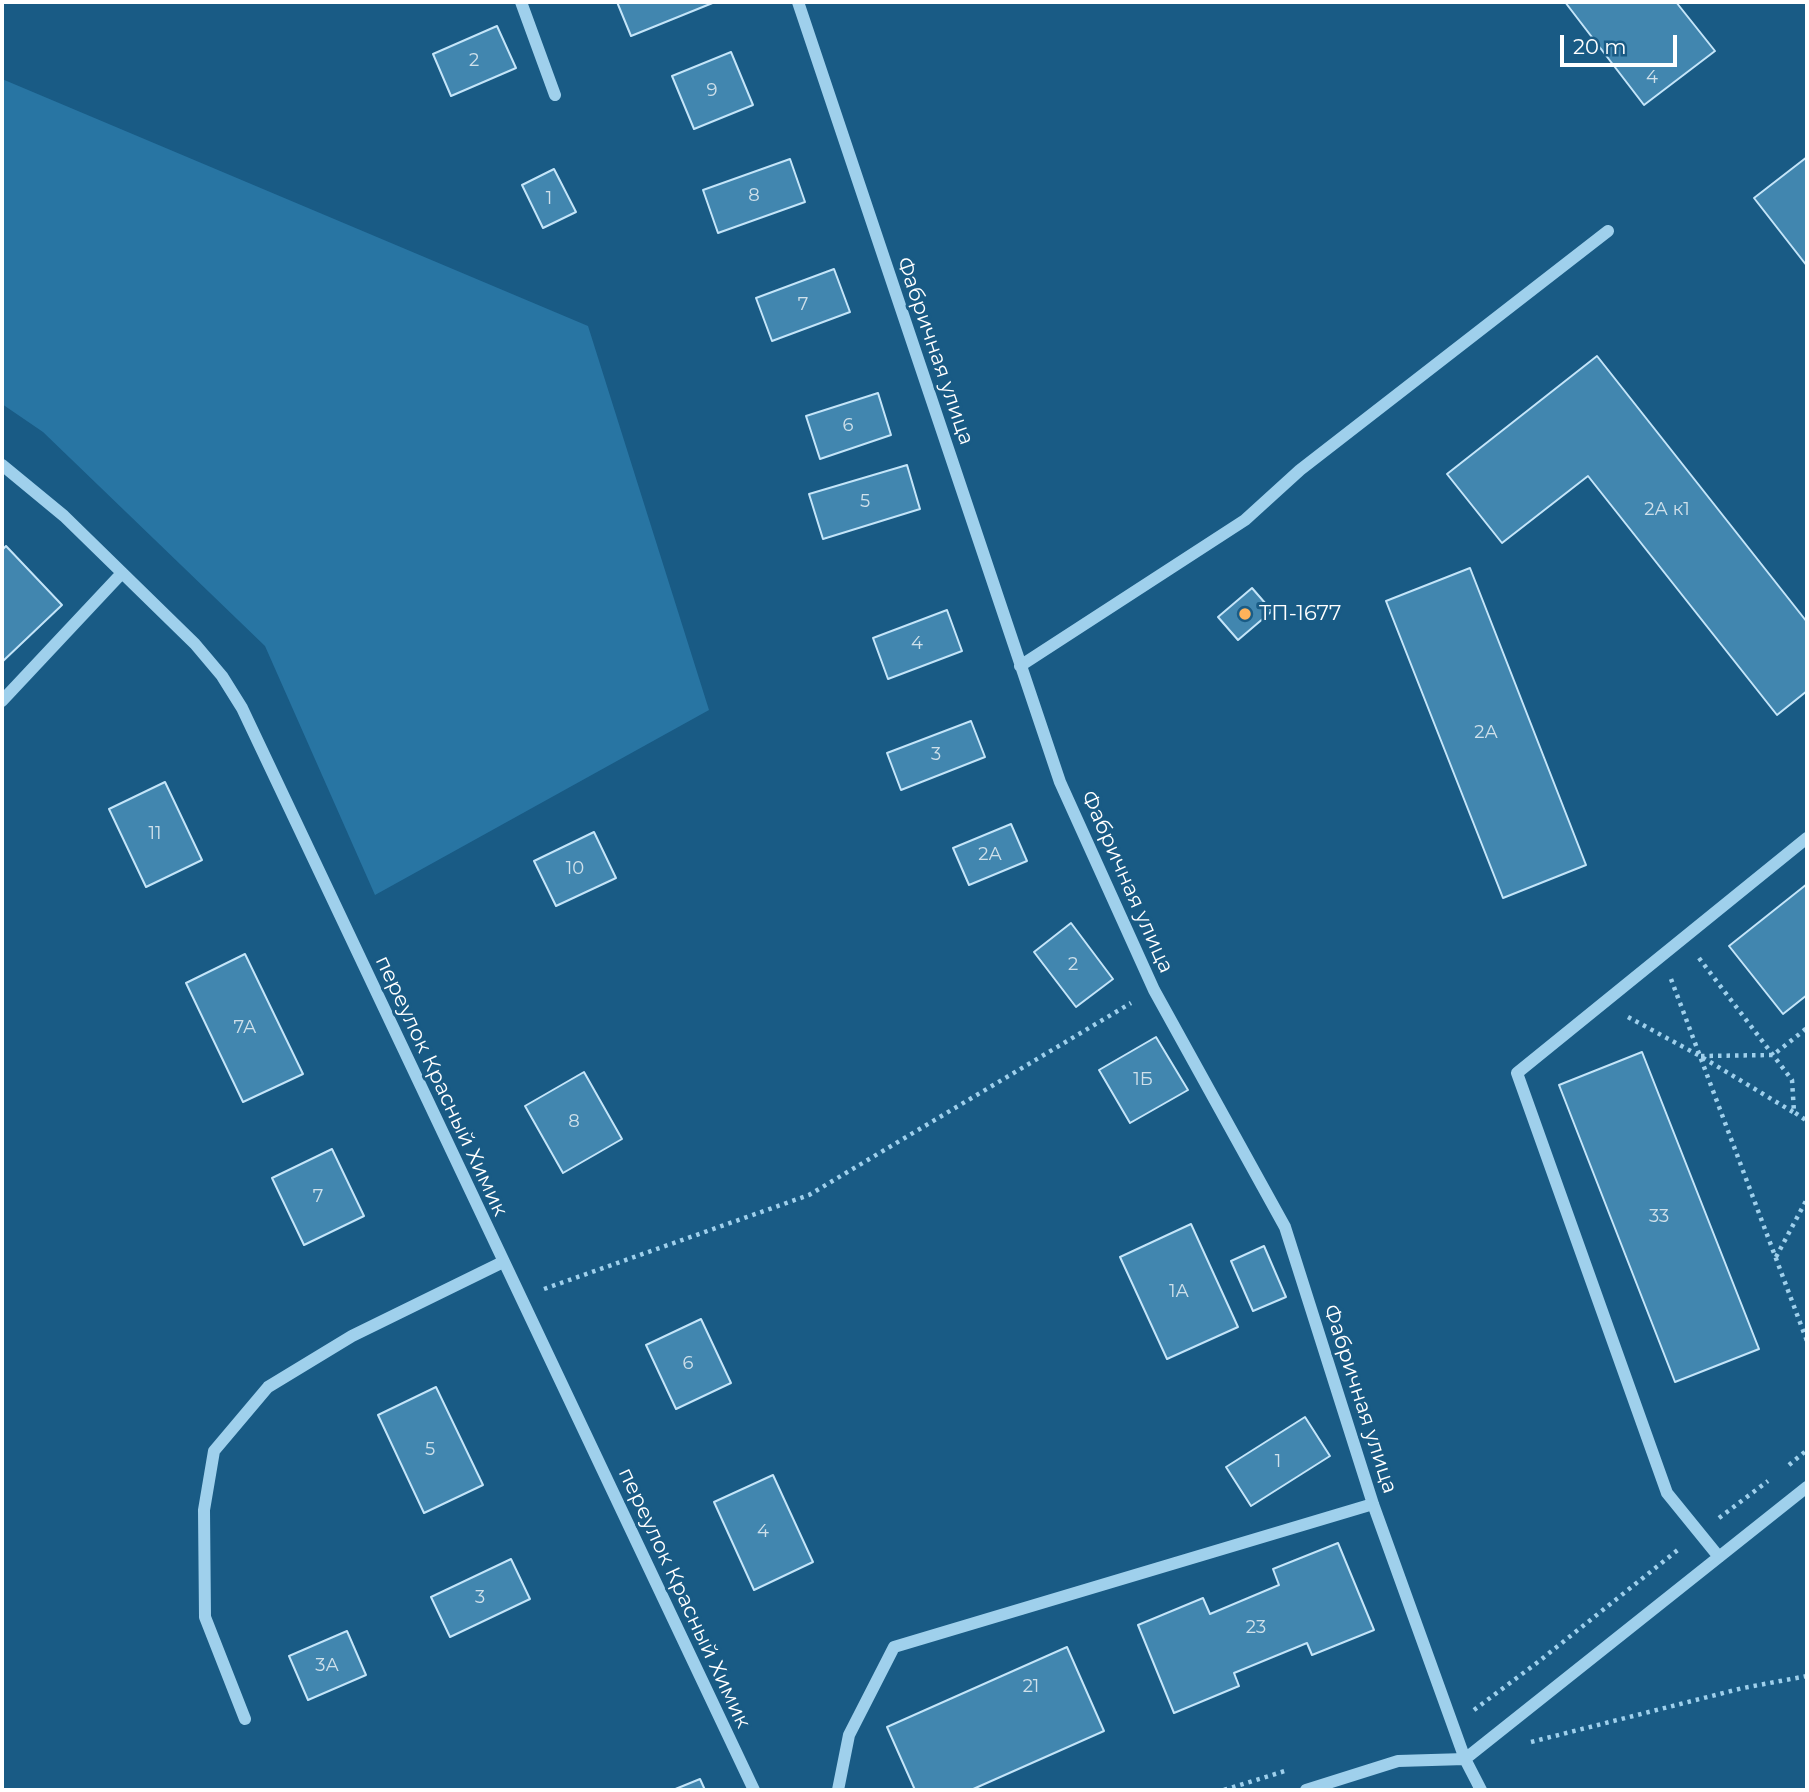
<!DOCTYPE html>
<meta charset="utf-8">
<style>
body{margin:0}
#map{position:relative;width:1809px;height:1792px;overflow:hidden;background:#195b85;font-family:Montserrat,sans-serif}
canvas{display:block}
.frame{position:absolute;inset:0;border:4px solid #fff;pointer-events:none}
.scale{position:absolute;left:1560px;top:35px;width:117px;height:32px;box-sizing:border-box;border:4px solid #fff;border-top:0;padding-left:9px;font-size:21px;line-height:24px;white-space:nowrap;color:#fff;-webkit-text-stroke:5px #195b85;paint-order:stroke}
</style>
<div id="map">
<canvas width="1809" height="1792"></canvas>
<div class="frame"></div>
<div class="scale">20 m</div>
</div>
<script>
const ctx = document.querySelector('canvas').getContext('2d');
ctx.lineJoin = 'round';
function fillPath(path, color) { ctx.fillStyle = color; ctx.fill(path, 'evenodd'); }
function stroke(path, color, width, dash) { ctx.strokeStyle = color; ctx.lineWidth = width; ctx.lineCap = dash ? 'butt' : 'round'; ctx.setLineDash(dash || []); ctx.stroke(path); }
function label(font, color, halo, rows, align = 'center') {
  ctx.font = font + ' Montserrat,sans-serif'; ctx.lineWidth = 6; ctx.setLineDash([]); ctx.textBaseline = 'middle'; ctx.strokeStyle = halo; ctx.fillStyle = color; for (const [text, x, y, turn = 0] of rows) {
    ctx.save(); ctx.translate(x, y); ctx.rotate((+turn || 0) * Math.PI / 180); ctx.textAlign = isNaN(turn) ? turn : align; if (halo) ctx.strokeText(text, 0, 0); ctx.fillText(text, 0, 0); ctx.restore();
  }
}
const green = new Path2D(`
 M 2,79 L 588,326 L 709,710 L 375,895 L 265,646 L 43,432 L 2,404 Z`);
const building = new Path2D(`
 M 617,2 L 715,2 L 631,36 Z
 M 1565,2 L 1676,2 L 1715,51 L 1644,105 Z
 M 497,26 L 516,68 L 451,96 L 433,54 Z
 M 731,52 L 753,105 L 694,129 L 672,76 Z
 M 1807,157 L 1807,266 L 1754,198 Z
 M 790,159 L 805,202 L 718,233 L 703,190 Z
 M 554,169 L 576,212 L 543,228 L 522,185 Z
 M 834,269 L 850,312 L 772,341 L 756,298 Z
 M 1597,356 L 1807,622 L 1807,691 L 1777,715 L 1588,476 L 1502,543 L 1447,474 Z
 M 878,393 L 891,435 L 820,459 L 806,416 Z
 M 907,465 L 920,509 L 823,539 L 809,494 Z
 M 6,546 L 62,605 L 2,662 L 2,550 Z
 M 1470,568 L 1586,865 L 1503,898 L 1386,601 Z
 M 1252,588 L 1272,611 L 1238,640 L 1218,617 Z
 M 947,610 L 962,651 L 888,679 L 873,638 Z
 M 971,721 L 985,757 L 901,790 L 887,753 Z
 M 165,782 L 202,860 L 146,887 L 109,809 Z
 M 1011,824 L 1027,861 L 969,885 L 953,848 Z
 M 594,832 L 616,878 L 556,906 L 534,861 Z
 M 1807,884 L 1807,995 L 1783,1014 L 1729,946 Z
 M 1071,923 L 1113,979 L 1076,1007 L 1034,952 Z
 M 245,954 L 303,1074 L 243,1102 L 186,983 Z
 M 1156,1037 L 1188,1090 L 1130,1123 L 1099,1070 Z
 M 1642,1052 L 1759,1349 L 1675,1382 L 1559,1085 Z
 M 584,1072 L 622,1139 L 563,1173 L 525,1106 Z
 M 332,1149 L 364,1216 L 304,1245 L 272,1178 Z
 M 1191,1224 L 1238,1327 L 1167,1359 L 1120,1257 Z
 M 1264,1246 L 1286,1297 L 1253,1311 L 1231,1261 Z
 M 701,1319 L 731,1383 L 676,1409 L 646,1345 Z
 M 436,1387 L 483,1485 L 424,1513 L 378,1415 Z
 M 1305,1417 L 1330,1456 L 1251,1506 L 1226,1467 Z
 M 773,1475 L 813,1562 L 754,1590 L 714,1502 Z
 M 1338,1543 L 1374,1630 L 1312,1655 L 1307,1643 L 1234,1673 L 1239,1686 L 1174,1713 L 1138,1625 L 1203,1598 L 1210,1614 L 1279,1585 L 1273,1569 Z
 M 511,1559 L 530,1599 L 450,1637 L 431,1597 Z
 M 347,1631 L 366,1675 L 308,1700 L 289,1656 Z
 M 1067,1647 L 1104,1731 L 971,1790 L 915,1790 L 887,1727 Z
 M 700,1779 L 705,1790 L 673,1790 Z`);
const path = new Path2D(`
 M 1699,958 L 1792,1080 L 1794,1112 L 1807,1121
 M 1671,979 L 1807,1341
 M 1628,1017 L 1700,1056 L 1793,1112
 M 1701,1056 L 1773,1055 L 1807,1028
 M 1776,1257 L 1807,1199
 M 544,1289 L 809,1195 L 1131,1003
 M 1789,1465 L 1807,1450
 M 1719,1518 L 1768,1481
 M 1474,1710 L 1538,1662 L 1679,1549
 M 1531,1742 L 1743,1688 L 1807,1676
 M 1224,1790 L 1288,1770`);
const minor = new Path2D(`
 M 521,2 L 555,95
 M 798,2 L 1060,782 L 1154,990 L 1285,1227 L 1373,1504 L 1465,1759 L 1481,1790
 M 2,465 L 64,516 L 195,644 L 222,676 L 242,708 L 754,1790
 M 1020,666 L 1245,520 L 1300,470 L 1608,231
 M 2,701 L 122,573
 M 1719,1557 L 1667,1493 L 1517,1073 L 1807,838
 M 245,1719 L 205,1617 L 204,1510 L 214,1451 L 268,1387 L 352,1336 L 503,1262
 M 1465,1759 L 1807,1487
 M 838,1790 L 849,1735 L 894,1647 L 1373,1504
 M 1306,1790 L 1398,1761 L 1465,1759`);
const markers = [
 [1245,614,7,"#ffb25a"]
];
const numberNames = [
 ["2",474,61],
 ["4",1652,78],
 ["9",712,91],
 ["8",754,196],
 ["1",549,199],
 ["7",803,305],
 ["6",848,426],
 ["5",865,502],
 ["2А к1",1667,510],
 ["4",917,644],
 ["2А",1486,733],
 ["3",936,755],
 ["11",155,834],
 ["2А",990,855],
 ["10",575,869],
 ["2",1073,965],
 ["7А",245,1028],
 ["1Б",1143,1080],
 ["8",574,1122],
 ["7",318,1197],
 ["33",1659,1217],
 ["1А",1179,1292],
 ["6",688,1364],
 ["5",430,1450],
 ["1",1278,1462],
 ["4",763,1532],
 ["3",480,1598],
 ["23",1256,1628],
 ["3А",327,1666],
 ["21",1031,1687]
];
const streetNames = [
 ["Фабричная улица",935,351,71],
 ["Фабричная улица",1127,882,66],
 ["переулок Красный Химик",441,1086,65],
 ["Фабричная улица",1360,1399,72],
 ["переулок Красный Химик",684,1598,65]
];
const poiNames = [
 ["ТП-1677",1259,614]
];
fillPath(green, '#2875a3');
fillPath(building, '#4186af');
stroke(building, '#c4e5f9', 2);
stroke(path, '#9fd0ec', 4.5, [3.5, 5]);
stroke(minor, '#9fd0ec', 12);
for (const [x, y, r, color] of markers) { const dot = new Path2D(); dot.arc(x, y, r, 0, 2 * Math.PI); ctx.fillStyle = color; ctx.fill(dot); stroke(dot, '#195b85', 2.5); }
label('18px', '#d0e1eb', null, numberNames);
label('21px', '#fff', '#195b85', streetNames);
label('21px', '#fff', '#195b85', poiNames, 'left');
</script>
